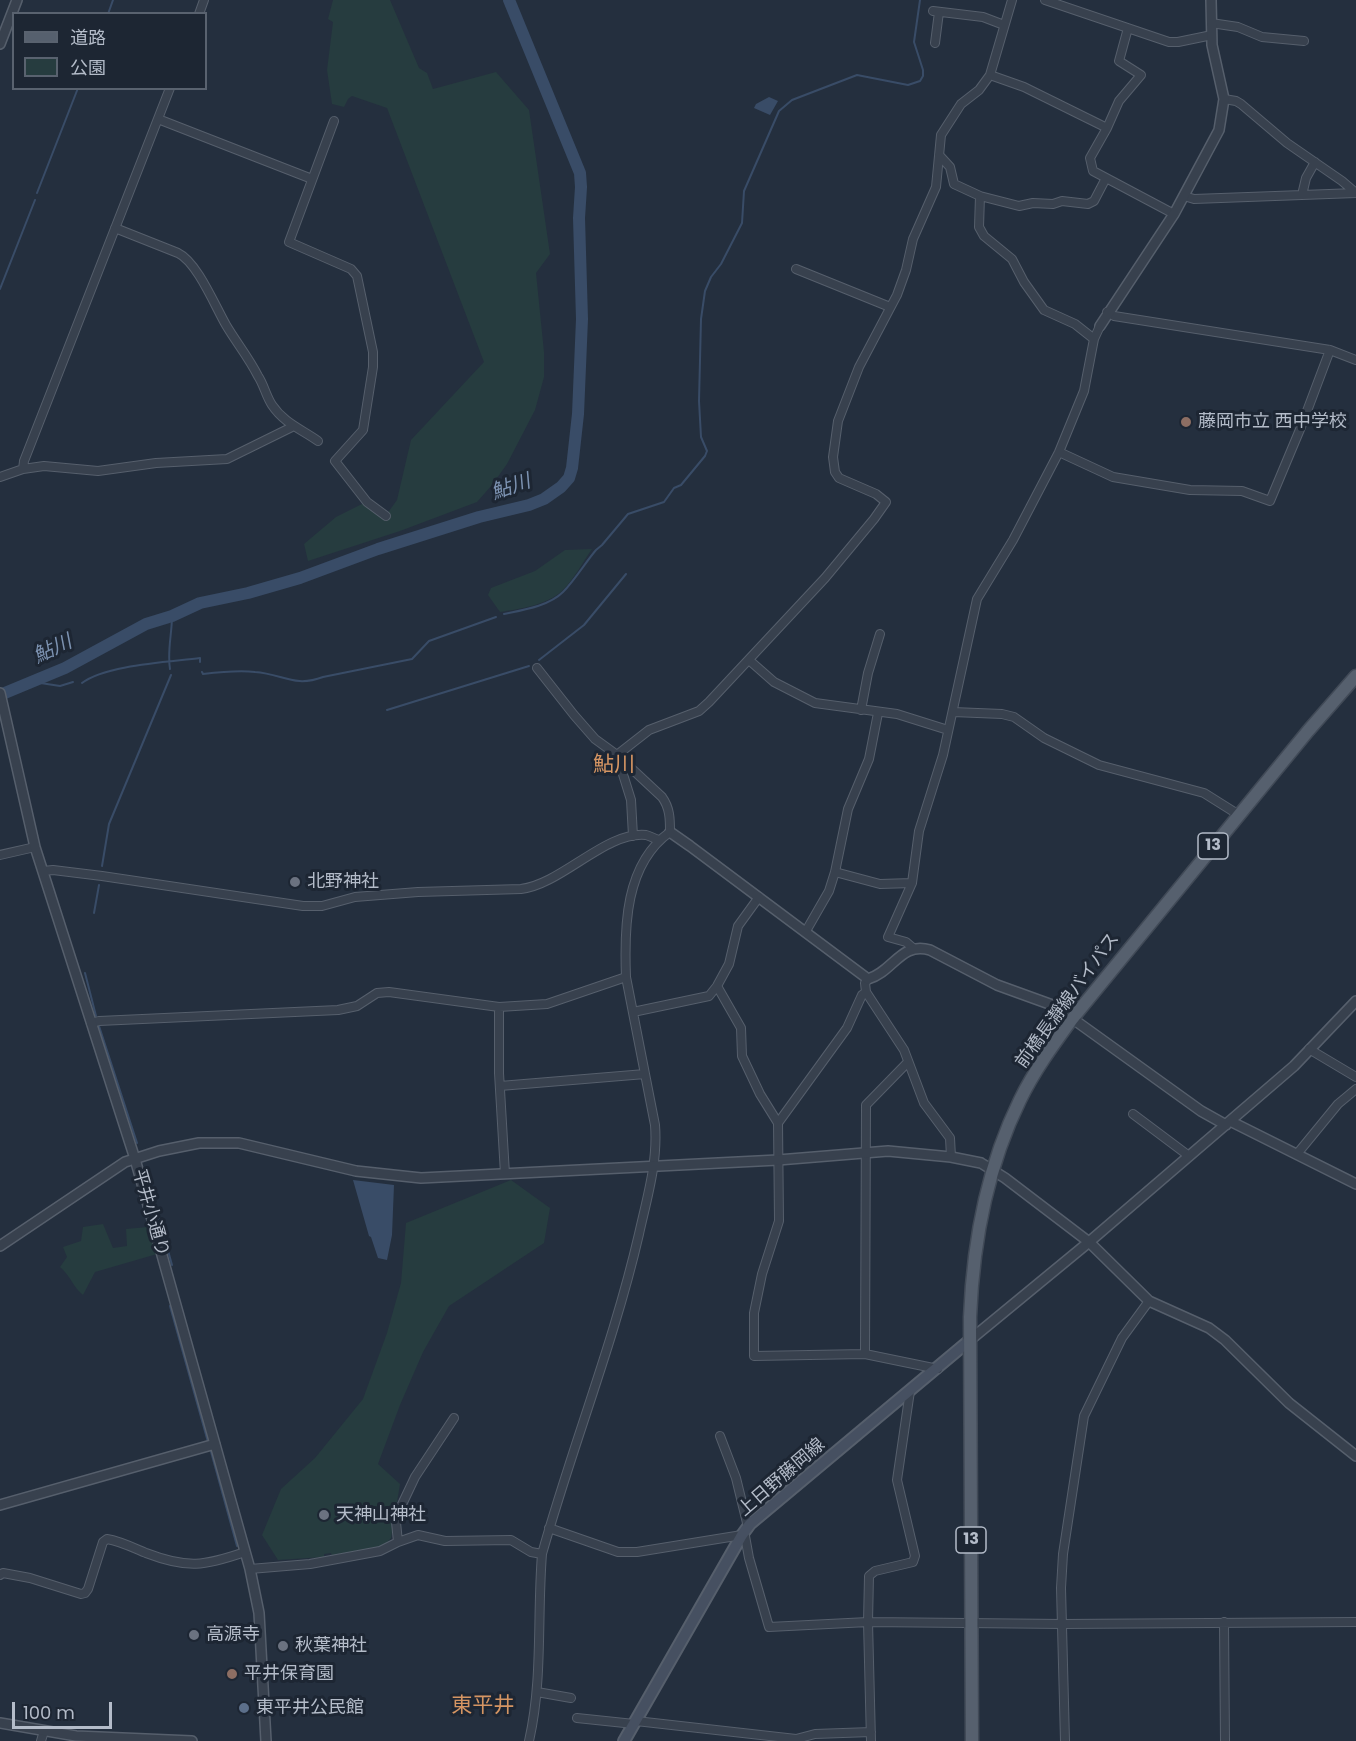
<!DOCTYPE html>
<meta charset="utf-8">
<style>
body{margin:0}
#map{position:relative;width:1356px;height:1741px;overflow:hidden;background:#242f3e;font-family:Poppins,"Noto Sans JP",sans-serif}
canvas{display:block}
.legend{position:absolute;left:12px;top:12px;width:195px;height:78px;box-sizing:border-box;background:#1d2633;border:2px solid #59626f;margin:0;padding:8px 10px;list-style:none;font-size:18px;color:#b4bcc9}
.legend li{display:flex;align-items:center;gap:12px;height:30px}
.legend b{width:30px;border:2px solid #59626f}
.scale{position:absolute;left:12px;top:1702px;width:100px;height:27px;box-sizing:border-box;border:3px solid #b4bcc9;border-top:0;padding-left:8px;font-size:18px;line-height:21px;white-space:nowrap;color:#b4bcc9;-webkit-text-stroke:4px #1d2633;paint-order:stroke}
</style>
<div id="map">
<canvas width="1356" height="1741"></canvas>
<ul class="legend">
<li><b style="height:8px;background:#56606e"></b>道路</li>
<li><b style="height:16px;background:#263c3f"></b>公園</li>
</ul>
<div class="scale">100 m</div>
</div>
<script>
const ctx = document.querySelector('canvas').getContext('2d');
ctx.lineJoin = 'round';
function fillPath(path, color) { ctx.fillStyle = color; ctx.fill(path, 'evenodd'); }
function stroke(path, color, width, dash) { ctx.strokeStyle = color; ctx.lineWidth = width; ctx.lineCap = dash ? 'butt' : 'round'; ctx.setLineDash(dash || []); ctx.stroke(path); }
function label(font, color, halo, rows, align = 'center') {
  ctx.font = font + ' Poppins,"Noto Sans JP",sans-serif'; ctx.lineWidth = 6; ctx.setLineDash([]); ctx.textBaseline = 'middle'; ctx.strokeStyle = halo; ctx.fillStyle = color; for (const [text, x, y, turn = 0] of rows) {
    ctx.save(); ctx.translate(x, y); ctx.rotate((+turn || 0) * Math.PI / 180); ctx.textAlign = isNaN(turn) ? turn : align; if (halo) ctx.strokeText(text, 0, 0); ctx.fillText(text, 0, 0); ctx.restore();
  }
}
const green = new Path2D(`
 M 333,0 L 390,0 L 419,68 L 427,73 L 433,89 L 496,72 L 529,110 L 550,254 L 536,273 L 544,352 L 544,377 L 535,410 L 507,464 L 492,485 L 477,502 L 400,531 L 308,561 L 304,544 L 336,517 L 364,503 L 384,518 L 397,500 L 411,440 L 484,362 L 387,108 L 352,96 L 348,99 L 344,107 L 332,104 L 327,70 L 333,22 L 328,19 Z
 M 592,549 C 583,562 574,579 562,591 C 546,605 520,609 500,612 L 488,595 L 491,588 L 535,571 L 565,550 Z
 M 511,1180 L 550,1208 L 544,1243 L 449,1306 L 423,1352 L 400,1405 L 378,1464 L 400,1484 L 391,1538 L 382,1548 L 332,1556 L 331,1553 L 324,1554 L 324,1557 L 278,1560 L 262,1535 L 281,1489 L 315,1458 L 363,1399 L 387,1333 L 401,1283 L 406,1223 Z
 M 103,1224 L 113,1248 L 127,1246 L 126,1229 L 148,1227 L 157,1254 L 95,1272 L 83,1295 C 73,1287 70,1275 60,1267 L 67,1257 L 63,1247 L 81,1241 L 83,1227 Z`);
const water = new Path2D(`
 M 769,97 L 778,101 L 770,115 L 754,108 L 756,104 Z
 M 353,1180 L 394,1185 L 392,1235 L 387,1260 L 378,1258 L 371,1237 L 369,1236 Z`);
const stream = new Path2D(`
 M 108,14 L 113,0
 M 37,193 L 78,88
 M 0,289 L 35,200
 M 504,614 C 523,610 549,606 563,592 C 575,580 585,563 596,550 L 602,545 L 628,514 L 664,502 L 674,488 L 681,485 L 705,456 L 707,451 L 701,437 L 699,401 L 701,319 L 705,291 L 711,277 L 721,264 L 742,223 L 744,191 L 779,111 L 792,100 L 857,75 L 908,85 L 920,81 L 923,76 L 923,70 L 914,42 L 920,0
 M 539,660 L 584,625 L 626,574
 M 170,669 C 167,651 172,634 172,616
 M 202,672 L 203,674 C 220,672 237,670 255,672 C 283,674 294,688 323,677 L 412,659 L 429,641 L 496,617
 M 34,682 L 60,686 L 73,682
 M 82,683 C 105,665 169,662 200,658 L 200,662
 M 387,710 L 529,666
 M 102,866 L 109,824 L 171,675
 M 94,913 L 99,885
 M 85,973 L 96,1016
 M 99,1026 L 137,1143
 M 145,1169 L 172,1265
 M 170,1306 L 208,1442
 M 210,1448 L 237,1546`);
const river = new Path2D(`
 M 0,695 L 65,668 L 146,624 L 172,616 L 200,603 L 248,593 L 300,578 L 378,549 L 479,517 L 529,505 L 544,499 L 561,487 L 569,478 L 572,468 L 578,414 L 582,319 L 579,218 L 581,187 L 580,173 L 509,0`);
const minor = new Path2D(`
 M 1045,0 L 1169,42 L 1178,42 L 1212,35
 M 933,11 L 983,17 L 1004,25
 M 199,14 L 204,0
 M 1211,23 L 1238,27 L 1262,37 L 1304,41
 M 935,43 L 939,12
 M 990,75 L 1024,87 L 1107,128 L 1090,158 L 1093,171 L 1174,214
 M 1224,99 L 1236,101 L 1241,104 L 1287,143 L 1342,181 L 1356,193
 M 158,119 L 312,179
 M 334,121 L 289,242 L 351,269 L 357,276 L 373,352 L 373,367 L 363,430 L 335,461 L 367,502 L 386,516
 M 1107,128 L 1119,101 L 1141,75 L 1119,61 L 1128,28
 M 939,155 L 950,167 L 954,184 L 980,196 L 979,227 L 984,236 L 1012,259 L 1024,282 L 1044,310 L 1075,324 L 1094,339
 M 1302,195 L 1306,178 L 1315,162
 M 980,196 L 1019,206 L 1033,203 L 1053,204 L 1062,201 L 1088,204 L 1094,201 L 1106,178
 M 1184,196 L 1194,199 L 1356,193
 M 115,228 L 178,253 C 197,262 215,306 226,325 C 236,342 249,358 258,376 C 264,385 266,396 272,405 C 284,423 301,429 318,441
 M 796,269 L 890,307
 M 1107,312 L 1114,316 L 1330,350 L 1356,360
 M 1059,452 L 1113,477 L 1190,490 L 1242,491 L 1270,501 L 1301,427 L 1330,350
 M 23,469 L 24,461 L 170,88
 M 0,477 L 23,469 L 44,466 L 98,471 L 156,463 L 227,459 L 292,427
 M 749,660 L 774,682 L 815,703 L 897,714 L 948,730
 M 861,710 L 868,673 L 880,634
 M 953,712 L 1002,714 L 1014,717 L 1044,738 L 1099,765 L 1204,793 L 1239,815
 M 633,836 L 631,800 L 617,755 L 649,730 L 699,711 L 709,702 L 825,578 L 874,519 L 886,502 L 876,494 L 839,478 L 835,472 L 833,457 L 838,421 L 859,367 L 897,295 L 906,270 L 913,239 L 936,187 L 941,135 L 961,104 L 979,90 L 990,75 L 1012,0
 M 0,855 L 35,847
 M 43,871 L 53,870 L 102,876 L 303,906 L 322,906 L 355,897 L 418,892 L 521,889 C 562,884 606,831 646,835 C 650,836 655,839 659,840
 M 835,872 L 880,884 L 912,883
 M 806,931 L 829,891 L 835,872 L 848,809 L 869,759 L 878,713
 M 913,948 L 906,942 L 888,937 L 912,883 L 919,831 L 943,755 L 977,599 L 1013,540 L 1059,452 L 1084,391 L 1094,339 L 1100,326
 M 868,979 L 865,983 L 866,992 L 904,1050 L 924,1103 L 950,1138 L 951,1157
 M 717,986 L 741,1028 L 742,1056 L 760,1094 L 778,1123 L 779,1221 L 762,1274 L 754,1313 L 754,1356 L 865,1354 L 938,1369
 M 499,1007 L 499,1073 L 505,1174
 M 633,1012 L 709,996 L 717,986 L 729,964 L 738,926 L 759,897
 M 91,1023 L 99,1021 L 338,1010 L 357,1006 L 377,993 L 389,992 L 499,1007 L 547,1004 L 626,977
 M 1309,1049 L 1356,1077
 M 500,1086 L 645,1074
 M 1133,1114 L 1189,1156
 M 778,1123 L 847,1028 L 862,995 L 866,992
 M 1297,1154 L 1338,1104 L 1356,1089
 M 865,1354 L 866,1105 L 908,1062
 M 720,1436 L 736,1478 L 748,1527
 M 549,1528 L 618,1552 L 637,1552 L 742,1535 L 745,1536 L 749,1558 L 769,1627 L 868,1622 L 1063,1624 L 1356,1622
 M 398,1542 L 396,1522 L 397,1515 L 415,1477 L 454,1418
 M 250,1569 L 310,1564 L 380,1551 L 398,1542 L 418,1535 L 445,1541 L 511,1540 L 531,1552 L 542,1554
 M 0,1575 L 3,1573 L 30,1578 L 81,1594 L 85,1593 L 88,1589 L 103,1542 L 107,1539 C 120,1541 134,1548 146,1553 C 188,1569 204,1566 245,1552
 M 1224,1622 L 1225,1741
 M 537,1692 L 571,1698
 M 577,1718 L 634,1724
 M 636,1721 L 796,1739 L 815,1734 L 871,1732
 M 41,1741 L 44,1731
 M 529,1741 C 543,1680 537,1616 542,1554 C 572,1447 614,1342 639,1234 C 647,1198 658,1162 655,1125 L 626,977 C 624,927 625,864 670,832 C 670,819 670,808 662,797 L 617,755 L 595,739 L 574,715 L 537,668
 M 871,1741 L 868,1622 L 869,1576 L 875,1571 L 913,1562 L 915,1556 L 897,1480 L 910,1391
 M 1065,1741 L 1061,1588 L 1063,1554 L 1084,1416 L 1122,1338 L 1149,1301`);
const tertiary = new Path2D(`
 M 0,44 L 17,0
 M 1100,326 L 1174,214 L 1219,130 L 1224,99 L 1212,45 L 1211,0
 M 0,693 L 35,847 L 135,1159 L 250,1569 L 259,1613 L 266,1741
 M 670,832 L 690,846 L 868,979 C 893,972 901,941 930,950 L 997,985 L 1055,1006 L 1201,1111 L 1226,1125
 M 1230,1121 L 1356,1184
 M 0,1246 L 125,1162 L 159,1151 L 199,1143 L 239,1143 L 356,1171 L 421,1178 L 778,1160 L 888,1151 L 951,1157 L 981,1163 L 1005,1178 L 1089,1242 L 1149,1301 L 1209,1328 L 1225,1340 L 1289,1403 L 1356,1456
 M 970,1340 L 1089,1242 L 1294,1066 L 1356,1001
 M 0,1505 L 215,1444
 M 0,1723 L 76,1736 L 192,1741`);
const secondary = new Path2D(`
 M 624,1741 L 742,1535 L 750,1524 L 970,1340`);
const primary = new Path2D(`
 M 972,1741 L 970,1317 C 973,1243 987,1167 1020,1100 C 1034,1071 1053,1045 1072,1019 L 1308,731 L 1356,676`);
const markers = [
 [1186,422,6,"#8d6e63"],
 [295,882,6,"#6b7280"],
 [324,1515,6,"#6b7280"],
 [194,1635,6,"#6b7280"],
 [283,1646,6,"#6b7280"],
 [232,1674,6,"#8d6e63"],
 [244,1708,6,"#5c6f8a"]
];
const shields = [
 [1213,846,30],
 [971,1540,30]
];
const shieldNames = [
 ["13",1213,846],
 ["13",971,1540]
];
const poiNames = [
 ["藤岡市立 西中学校",1198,422],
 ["北野神社",307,882],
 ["天神山神社",336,1515],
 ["高源寺",206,1635],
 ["秋葉神社",295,1646],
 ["平井保育園",244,1674],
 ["東平井公民館",256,1708]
];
const streetNames = [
 ["前橋長瀞線バイパス",1068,1001,-54],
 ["平井小通り",150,1213,74],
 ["上日野藤岡線",782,1478,-41]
];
const waterNames = [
 ["鮎川",511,488,-19],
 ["鮎川",53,650,-25]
];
const quarterNames = [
 ["鮎川",614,766],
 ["東平井",483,1707]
];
fillPath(green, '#263c3f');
fillPath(water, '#394c67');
stroke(stream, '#394c67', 2);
stroke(river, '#394c67', 12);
stroke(minor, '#565f6c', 10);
stroke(tertiary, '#565f6c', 12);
stroke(secondary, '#565f6c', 14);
stroke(primary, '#414a57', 15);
stroke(minor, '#38414e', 8);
stroke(tertiary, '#38414e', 9);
stroke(secondary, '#465061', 10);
stroke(primary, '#56606e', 12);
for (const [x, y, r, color] of markers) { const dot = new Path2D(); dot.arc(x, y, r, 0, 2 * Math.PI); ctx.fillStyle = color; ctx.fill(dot); stroke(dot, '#1d2633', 2); }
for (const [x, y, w] of shields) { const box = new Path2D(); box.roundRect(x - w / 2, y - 13, w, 26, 4.5); ctx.fillStyle = '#1d2633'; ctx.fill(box); stroke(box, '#b4bcc9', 1.5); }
label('bold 16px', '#b4bcc9', null, shieldNames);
label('18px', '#b4bcc9', '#1d2633', poiNames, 'left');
label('18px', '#b4bcc9', '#1d2633', streetNames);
label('italic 20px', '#7c92b1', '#1d2633', waterNames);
label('21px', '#d59563', '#1d2633', quarterNames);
</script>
